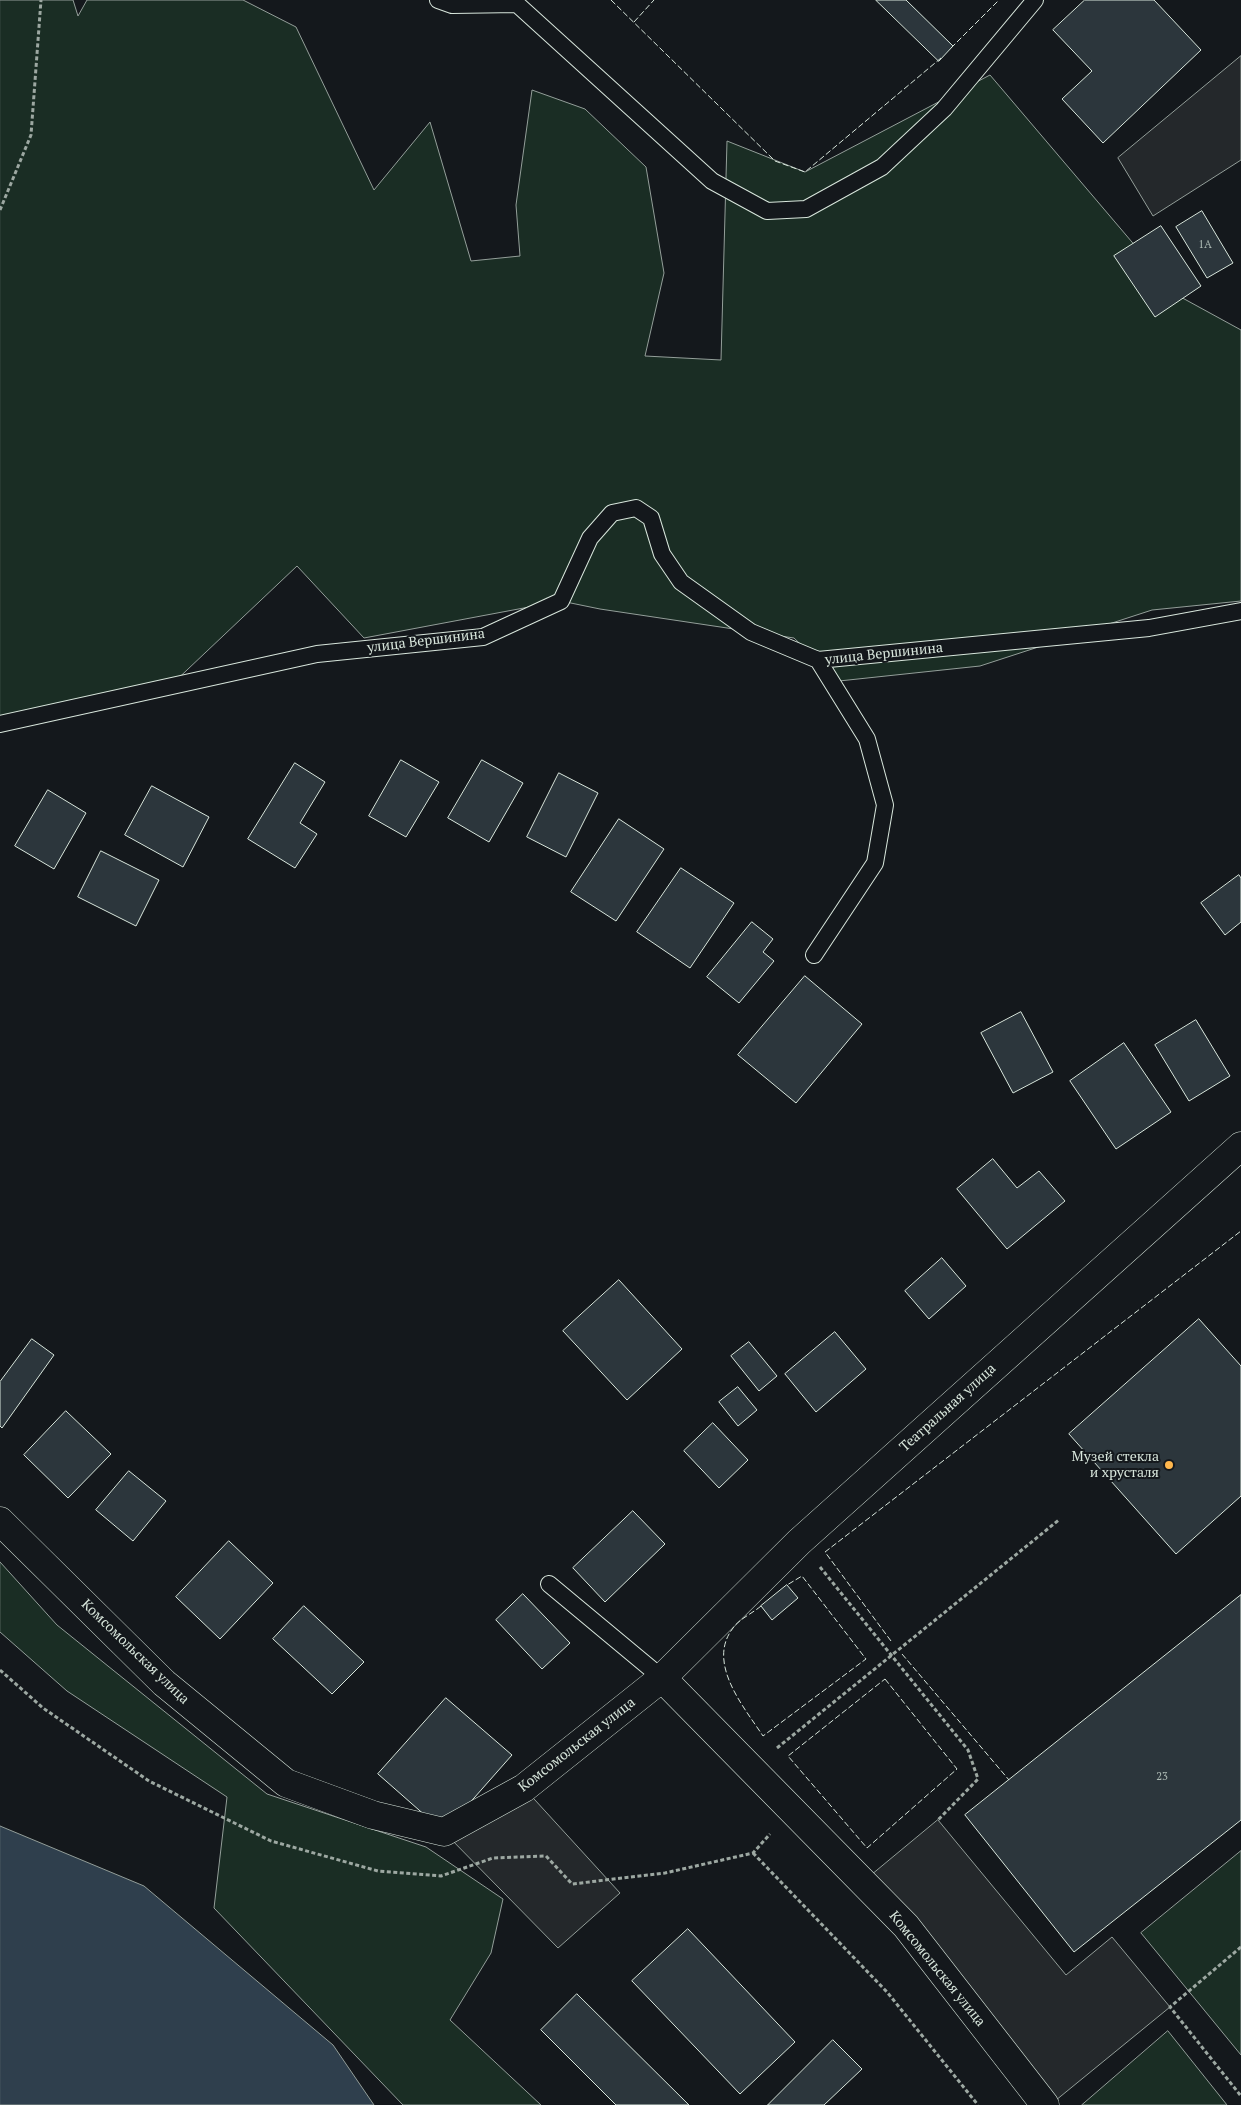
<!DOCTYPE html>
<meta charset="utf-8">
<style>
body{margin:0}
canvas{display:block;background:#14181c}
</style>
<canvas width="1241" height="2105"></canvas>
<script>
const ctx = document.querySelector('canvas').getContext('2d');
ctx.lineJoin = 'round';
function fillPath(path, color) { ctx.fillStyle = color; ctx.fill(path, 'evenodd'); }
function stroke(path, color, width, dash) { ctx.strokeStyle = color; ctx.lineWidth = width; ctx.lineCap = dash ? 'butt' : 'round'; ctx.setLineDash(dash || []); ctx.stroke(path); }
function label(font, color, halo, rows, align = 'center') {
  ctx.font = font + ' "PT Serif",serif'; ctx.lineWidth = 4; ctx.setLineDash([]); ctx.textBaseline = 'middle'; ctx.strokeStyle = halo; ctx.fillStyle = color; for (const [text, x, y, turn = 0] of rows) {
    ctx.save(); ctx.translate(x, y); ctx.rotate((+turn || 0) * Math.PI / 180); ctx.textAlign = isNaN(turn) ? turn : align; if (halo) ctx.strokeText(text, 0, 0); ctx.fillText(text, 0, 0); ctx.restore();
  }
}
const green = new Path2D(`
 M 0,0 L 73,0 L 78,16 L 87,0 L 243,0 L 296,27 L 374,190 L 430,122 L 471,261 L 520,256 L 516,205 L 532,90 L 585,109 L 646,167 L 664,273 L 645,356 L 721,360 L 727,141 L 805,172 L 990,75 L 1177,295 L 1241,330 L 1241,601 L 1152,610 L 980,666 L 839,681 L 794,638 L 600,609 L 561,601 L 364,638 L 297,566 L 169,687 L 0,724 Z
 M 0,1562 L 57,1625 L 267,1794 L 426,1847 L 503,1899 L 491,1953 L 450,2020 L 541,2105 L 403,2105 L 214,1908 L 227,1797 L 67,1691 L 0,1632 Z
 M 1241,1851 L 1241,2055 L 1141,1933 Z
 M 1168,2031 L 1227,2105 L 1082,2105 Z`);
const parking = new Path2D(`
 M 1241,56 L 1241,160 L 1153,216 L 1118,158 Z
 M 524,1788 L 620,1893 L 558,1948 L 444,1832 Z
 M 938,1820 L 1066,1975 L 1112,1937 L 1170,2007 L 1050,2105 L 862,1883 Z`);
const water = new Path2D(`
 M 0,1826 L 144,1886 L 333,2045 L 374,2105 L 0,2105 Z`);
const building = new Path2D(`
 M 876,0 L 906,0 L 953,46 L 939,61 Z
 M 1085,0 L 1154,0 L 1201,50 L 1103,143 L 1062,99 L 1092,71 L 1053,30 Z
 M 1202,211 L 1233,263 L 1207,278 L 1176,227 Z
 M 1161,226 L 1201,286 L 1155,317 L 1114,256 Z
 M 401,760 L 439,782 L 406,837 L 369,816 Z
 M 482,760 L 523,783 L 489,842 L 448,818 Z
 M 295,763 L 325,782 L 300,823 L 317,834 L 295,868 L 248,839 Z
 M 559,773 L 598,793 L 566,857 L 527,837 Z
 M 152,786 L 209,817 L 183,867 L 125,835 Z
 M 48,790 L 86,813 L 54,869 L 15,846 Z
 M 619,819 L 664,849 L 616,921 L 571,892 Z
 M 101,851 L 159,880 L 136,926 L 78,897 Z
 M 681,868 L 734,903 L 690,968 L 637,932 Z
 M 1239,875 L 1241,878 L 1241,922 L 1225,935 L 1201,903 Z
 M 752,922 L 773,939 L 763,952 L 774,961 L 739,1003 L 707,977 Z
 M 805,976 L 862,1024 L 796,1103 L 738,1055 Z
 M 1021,1012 L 1053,1072 L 1013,1093 L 981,1033 Z
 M 1196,1020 L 1230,1076 L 1189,1101 L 1155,1045 Z
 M 1124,1043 L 1171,1112 L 1116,1149 L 1070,1081 Z
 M 993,1159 L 1017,1188 L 1039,1171 L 1065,1201 L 1007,1249 L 957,1189 Z
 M 942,1258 L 966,1286 L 929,1319 L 905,1291 Z
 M 619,1280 L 682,1349 L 627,1400 L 563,1331 Z
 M 1199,1319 L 1241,1366 L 1241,1496 L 1176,1554 L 1069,1434 Z
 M 835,1332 L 866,1369 L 816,1412 L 785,1374 Z
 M 32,1339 L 54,1355 L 2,1428 L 0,1426 L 0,1382 Z
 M 749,1342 L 777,1376 L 759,1391 L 731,1356 Z
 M 738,1387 L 757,1410 L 738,1426 L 719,1402 Z
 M 66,1411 L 111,1454 L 68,1498 L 24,1455 Z
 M 713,1423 L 748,1460 L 719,1488 L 684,1451 Z
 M 129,1471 L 166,1501 L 133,1541 L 96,1510 Z
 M 633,1511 L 665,1544 L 605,1602 L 573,1568 Z
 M 229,1541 L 273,1583 L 220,1639 L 176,1597 Z
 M 787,1585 L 798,1598 L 772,1620 L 761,1606 Z
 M 523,1594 L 570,1643 L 542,1669 L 496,1620 Z
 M 1241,1595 L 1241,1820 L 1074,1952 L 965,1815 Z
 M 304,1606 L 364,1662 L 332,1694 L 273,1639 Z
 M 446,1698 L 512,1755 L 444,1832 L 378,1774 Z
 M 688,1929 L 795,2042 L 740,2094 L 632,1981 Z
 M 577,1994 L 689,2105 L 616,2105 L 541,2030 Z
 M 833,2040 L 862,2069 L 824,2105 L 768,2105 Z`);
const path = new Path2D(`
 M 0,210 L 31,135 L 41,0
 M 820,1567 L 968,1750 L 978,1779 L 938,1820
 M 0,1670 L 43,1708 L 149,1781 L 271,1841 L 378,1871 L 441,1876 L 493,1858 L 546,1856 L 572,1884 L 665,1873 L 753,1853 L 770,1834
 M 777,1748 L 1060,1519
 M 753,1853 L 887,1992 L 978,2105
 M 1241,1947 L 1170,2007 L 1241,2096`);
const lane = new Path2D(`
 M 438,0 L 452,5 L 517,4 L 712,181 L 767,211 L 806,209 L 882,167 L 944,109 L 1035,0
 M 0,724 L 317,654 L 483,637 L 561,601 L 590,538 L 612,513 L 636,508 L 651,518 L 662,554 L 681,582 L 751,632 L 818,660 L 1149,628 L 1241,611
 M 814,955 L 875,863 L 885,805 L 867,739 L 818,660
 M 549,1584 L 662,1678`);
const street = new Path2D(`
 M 0,1521 L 164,1683 L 286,1783 L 373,1815 L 444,1832 L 524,1788 L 662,1678 L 799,1542 L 1241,1146
 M 662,1678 L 906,1926 L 1045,2105`);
const fence = new Path2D(`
 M 611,0 L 775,161 L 805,172 L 941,58
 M 634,22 L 654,0
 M 951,48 L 999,0
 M 761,1606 C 753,1613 739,1619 733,1628 C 706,1663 744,1707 763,1736 L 866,1659 L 802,1576 L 787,1585
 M 891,1641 L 825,1552 L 1241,1231
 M 902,1654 L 1009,1780
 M 885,1679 L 957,1769 L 867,1848 L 788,1756 Z`);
const markers = [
 [1169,1465,5,"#ffb74d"]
];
const numberNames = [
 ["1А",1205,245],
 ["23",1162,1777]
];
const streetNames = [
 ["улица Вершинина",426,641,-7],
 ["улица Вершинина",884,654,-6],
 ["Театральная улица",948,1408,-42],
 ["Комсомольская улица",135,1652,44],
 ["Комсомольская улица",577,1745,-38],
 ["Комсомольская улица",937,1969,51]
];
const poiNames = [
 ["Музей стекла",1159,1457],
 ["и хрусталя",1159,1473]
];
fillPath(green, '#1a2d24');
stroke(green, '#939e99', 1);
fillPath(parking, '#24282b');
stroke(parking, '#939e99', 1);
fillPath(water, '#2f3f4d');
stroke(water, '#939e99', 1);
fillPath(building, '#2c363c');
stroke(building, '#d8e6dc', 1);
stroke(lane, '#d8e6dc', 18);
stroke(street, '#d8e6dc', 29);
stroke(path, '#9da8a2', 3, [4, 2.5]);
stroke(lane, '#14181c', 16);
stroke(street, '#14181c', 28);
stroke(fence, '#d8e6dc', 1, [6, 2.5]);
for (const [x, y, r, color] of markers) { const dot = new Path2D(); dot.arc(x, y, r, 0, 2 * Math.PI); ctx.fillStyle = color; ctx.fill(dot); stroke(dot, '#14181c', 2); }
label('11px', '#adbab4', null, numberNames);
label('14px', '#d8e6dc', '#14181c', streetNames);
label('14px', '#d8e6dc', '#14181c', poiNames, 'right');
</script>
